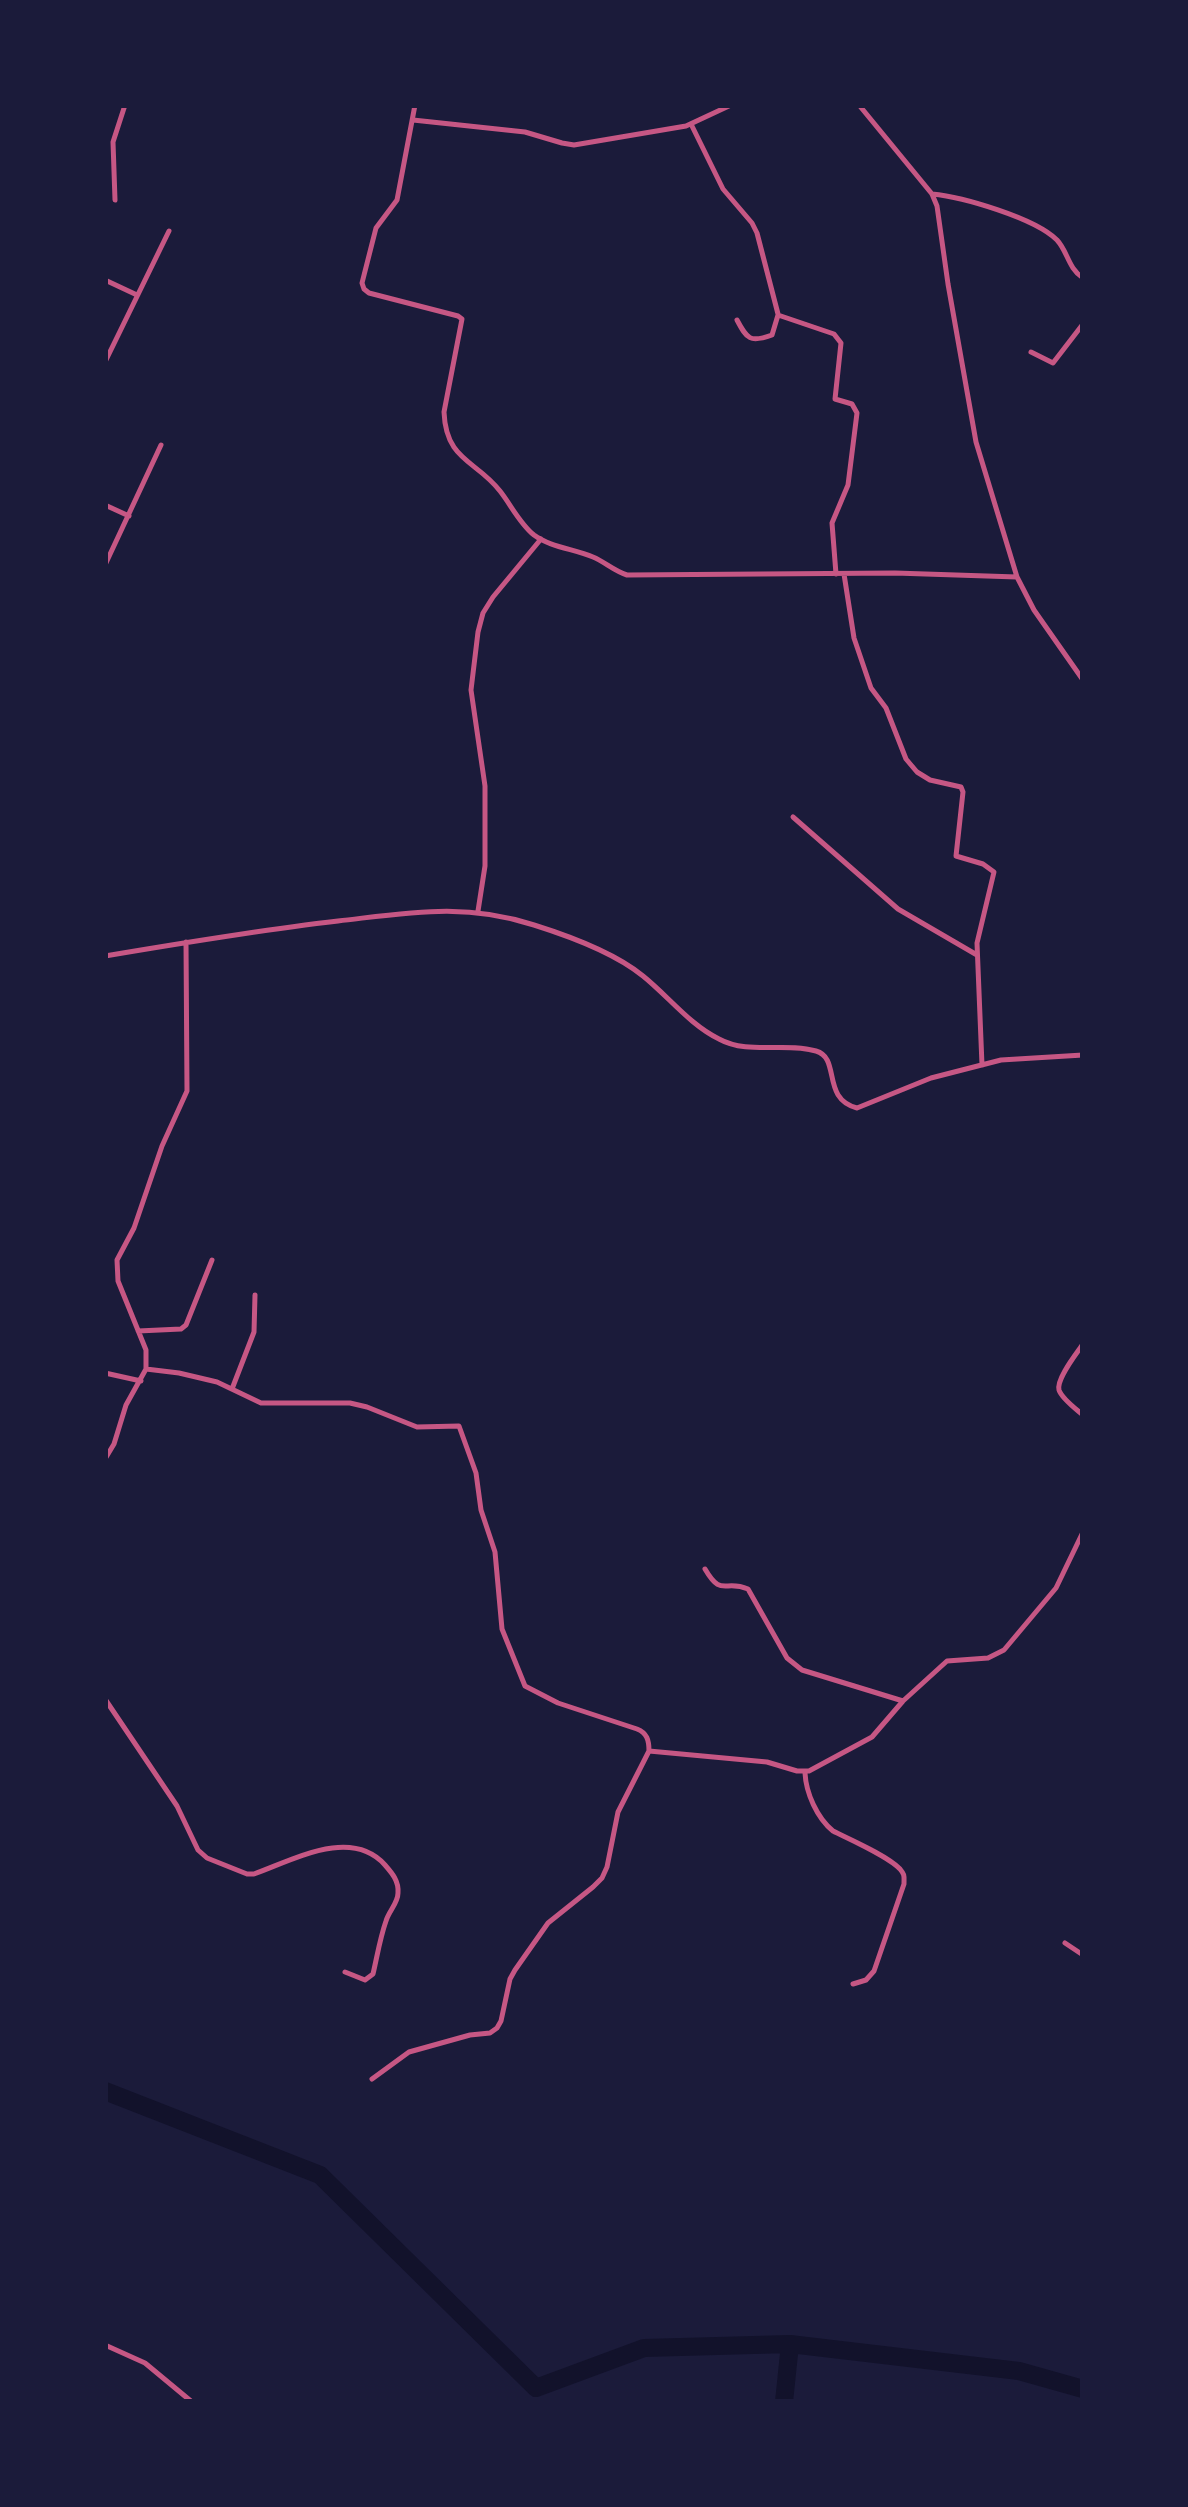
<!DOCTYPE html>
<style>
body{margin:0}
#map{position:relative;width:1188px;height:2507px;overflow:hidden;background:#1b1b3a;font-family:Bitter,serif}
canvas{display:block}
.frame{position:absolute;inset:0;border:108px solid #1b1b3a;pointer-events:none}
</style>
<div id="map">
<canvas width="1188" height="2507"></canvas>
<div class="frame"></div>
</div>
<script>
const ctx = document.querySelector('canvas').getContext('2d');
ctx.lineJoin = 'round';
function stroke(path, color, width, dash) { ctx.strokeStyle = color; ctx.lineWidth = width; ctx.lineCap = dash ? 'butt' : 'round'; ctx.setLineDash(dash || []); ctx.stroke(path); }
const river = new Path2D(`
 M 105,2091 L 320,2175 L 536,2388 L 644,2348 L 790,2344 L 1019,2371 L 1083,2389
 M 784,2402 L 790,2344`);
const minor = new Path2D(`
 M 415,105 L 397,200 L 376,228 L 362,283 L 364,289 L 369,293 L 458,316 L 462,319 L 444,412 C 446,461 476,460 500,491 C 511,505 520,524 534,535 C 550,547 574,549 593,557 C 605,562 614,571 627,575 L 895,573 L 1017,577
 M 859,105 L 932,194 L 937,206 L 948,284 L 976,442 L 1017,577 L 1034,610 L 1083,680
 M 413,120 L 525,132 L 562,143 L 574,145 L 686,126 L 731,105
 M 691,124 L 723,189 L 752,223 L 757,233 L 778,314
 M 932,194 C 963,197 1035,218 1057,240 C 1068,252 1068,268 1083,278
 M 115,200 L 113,142 L 125,105
 M 105,280 L 137,295
 M 737,320 C 747,339 750,343 772,335 L 778,315 L 834,334 L 841,343 L 835,399 L 852,404 L 857,413 L 848,485 L 832,523 L 836,574
 M 1031,352 L 1053,363 L 1083,324
 M 105,362 L 169,231
 M 105,505 L 129,516
 M 105,565 L 161,445
 M 844,574 L 854,638 L 871,688 L 886,708 L 906,759 L 917,772 L 930,780 L 961,787 L 963,792 L 956,856 L 983,864 L 994,872 L 977,943 L 982,1065
 M 793,817 L 898,909 L 977,955
 M 478,911 L 485,866 L 485,786 L 471,690 L 478,632 L 483,613 L 493,597 L 541,539
 M 105,956 C 182,943 260,930 338,921 C 408,913 464,902 534,925 C 569,936 615,953 643,976 C 668,996 690,1025 719,1039 C 748,1055 785,1042 816,1051 C 841,1058 821,1099 857,1108 L 931,1078 L 1001,1060 L 1083,1055
 M 138,1331 L 181,1329 L 186,1325 L 212,1260
 M 1083,1344 C 1077,1353 1056,1379 1059,1390 C 1062,1399 1076,1409 1083,1415
 M 146,1369 L 179,1373 L 217,1382 L 261,1403 L 350,1403 L 367,1407 L 417,1427 L 459,1426 L 476,1473 L 481,1510 L 495,1552 L 502,1629 L 525,1686 L 558,1703 L 637,1729 C 647,1733 649,1740 649,1751 L 618,1812 L 607,1867 L 602,1878 L 593,1887 L 548,1923 L 515,1970 L 510,1979 L 501,2021 L 497,2028 L 490,2033 L 470,2035 L 409,2052 L 372,2079
 M 105,1373 L 141,1381
 M 232,1389 L 254,1332 L 255,1295
 M 105,1459 L 114,1444 L 126,1405 L 146,1369 L 146,1350 L 118,1281 L 117,1260 L 134,1228 L 162,1146 L 187,1091 L 186,942
 M 705,1569 C 722,1598 724,1579 748,1589 L 787,1658 L 802,1670 L 903,1701
 M 105,1699 L 177,1806 L 198,1850 L 207,1858 L 247,1874 L 254,1874 C 293,1860 351,1827 385,1865 C 392,1873 399,1881 398,1893 C 398,1903 389,1911 386,1921 C 380,1938 377,1957 373,1974 L 365,1980 L 345,1972
 M 649,1751 L 767,1762 L 797,1771 L 809,1771 L 872,1737 L 903,1701 L 947,1661 L 988,1658 L 1004,1650 L 1056,1588 L 1083,1532
 M 805,1773 C 806,1793 817,1818 833,1831 C 849,1839 888,1856 900,1869 C 905,1875 904,1876 904,1884 L 874,1971 L 866,1980 L 853,1984
 M 1065,1943 L 1083,1955
 M 105,2345 L 145,2363 L 192,2402`);
stroke(river, '#12122b', 18);
stroke(minor, '#c65784', 5);
</script>
